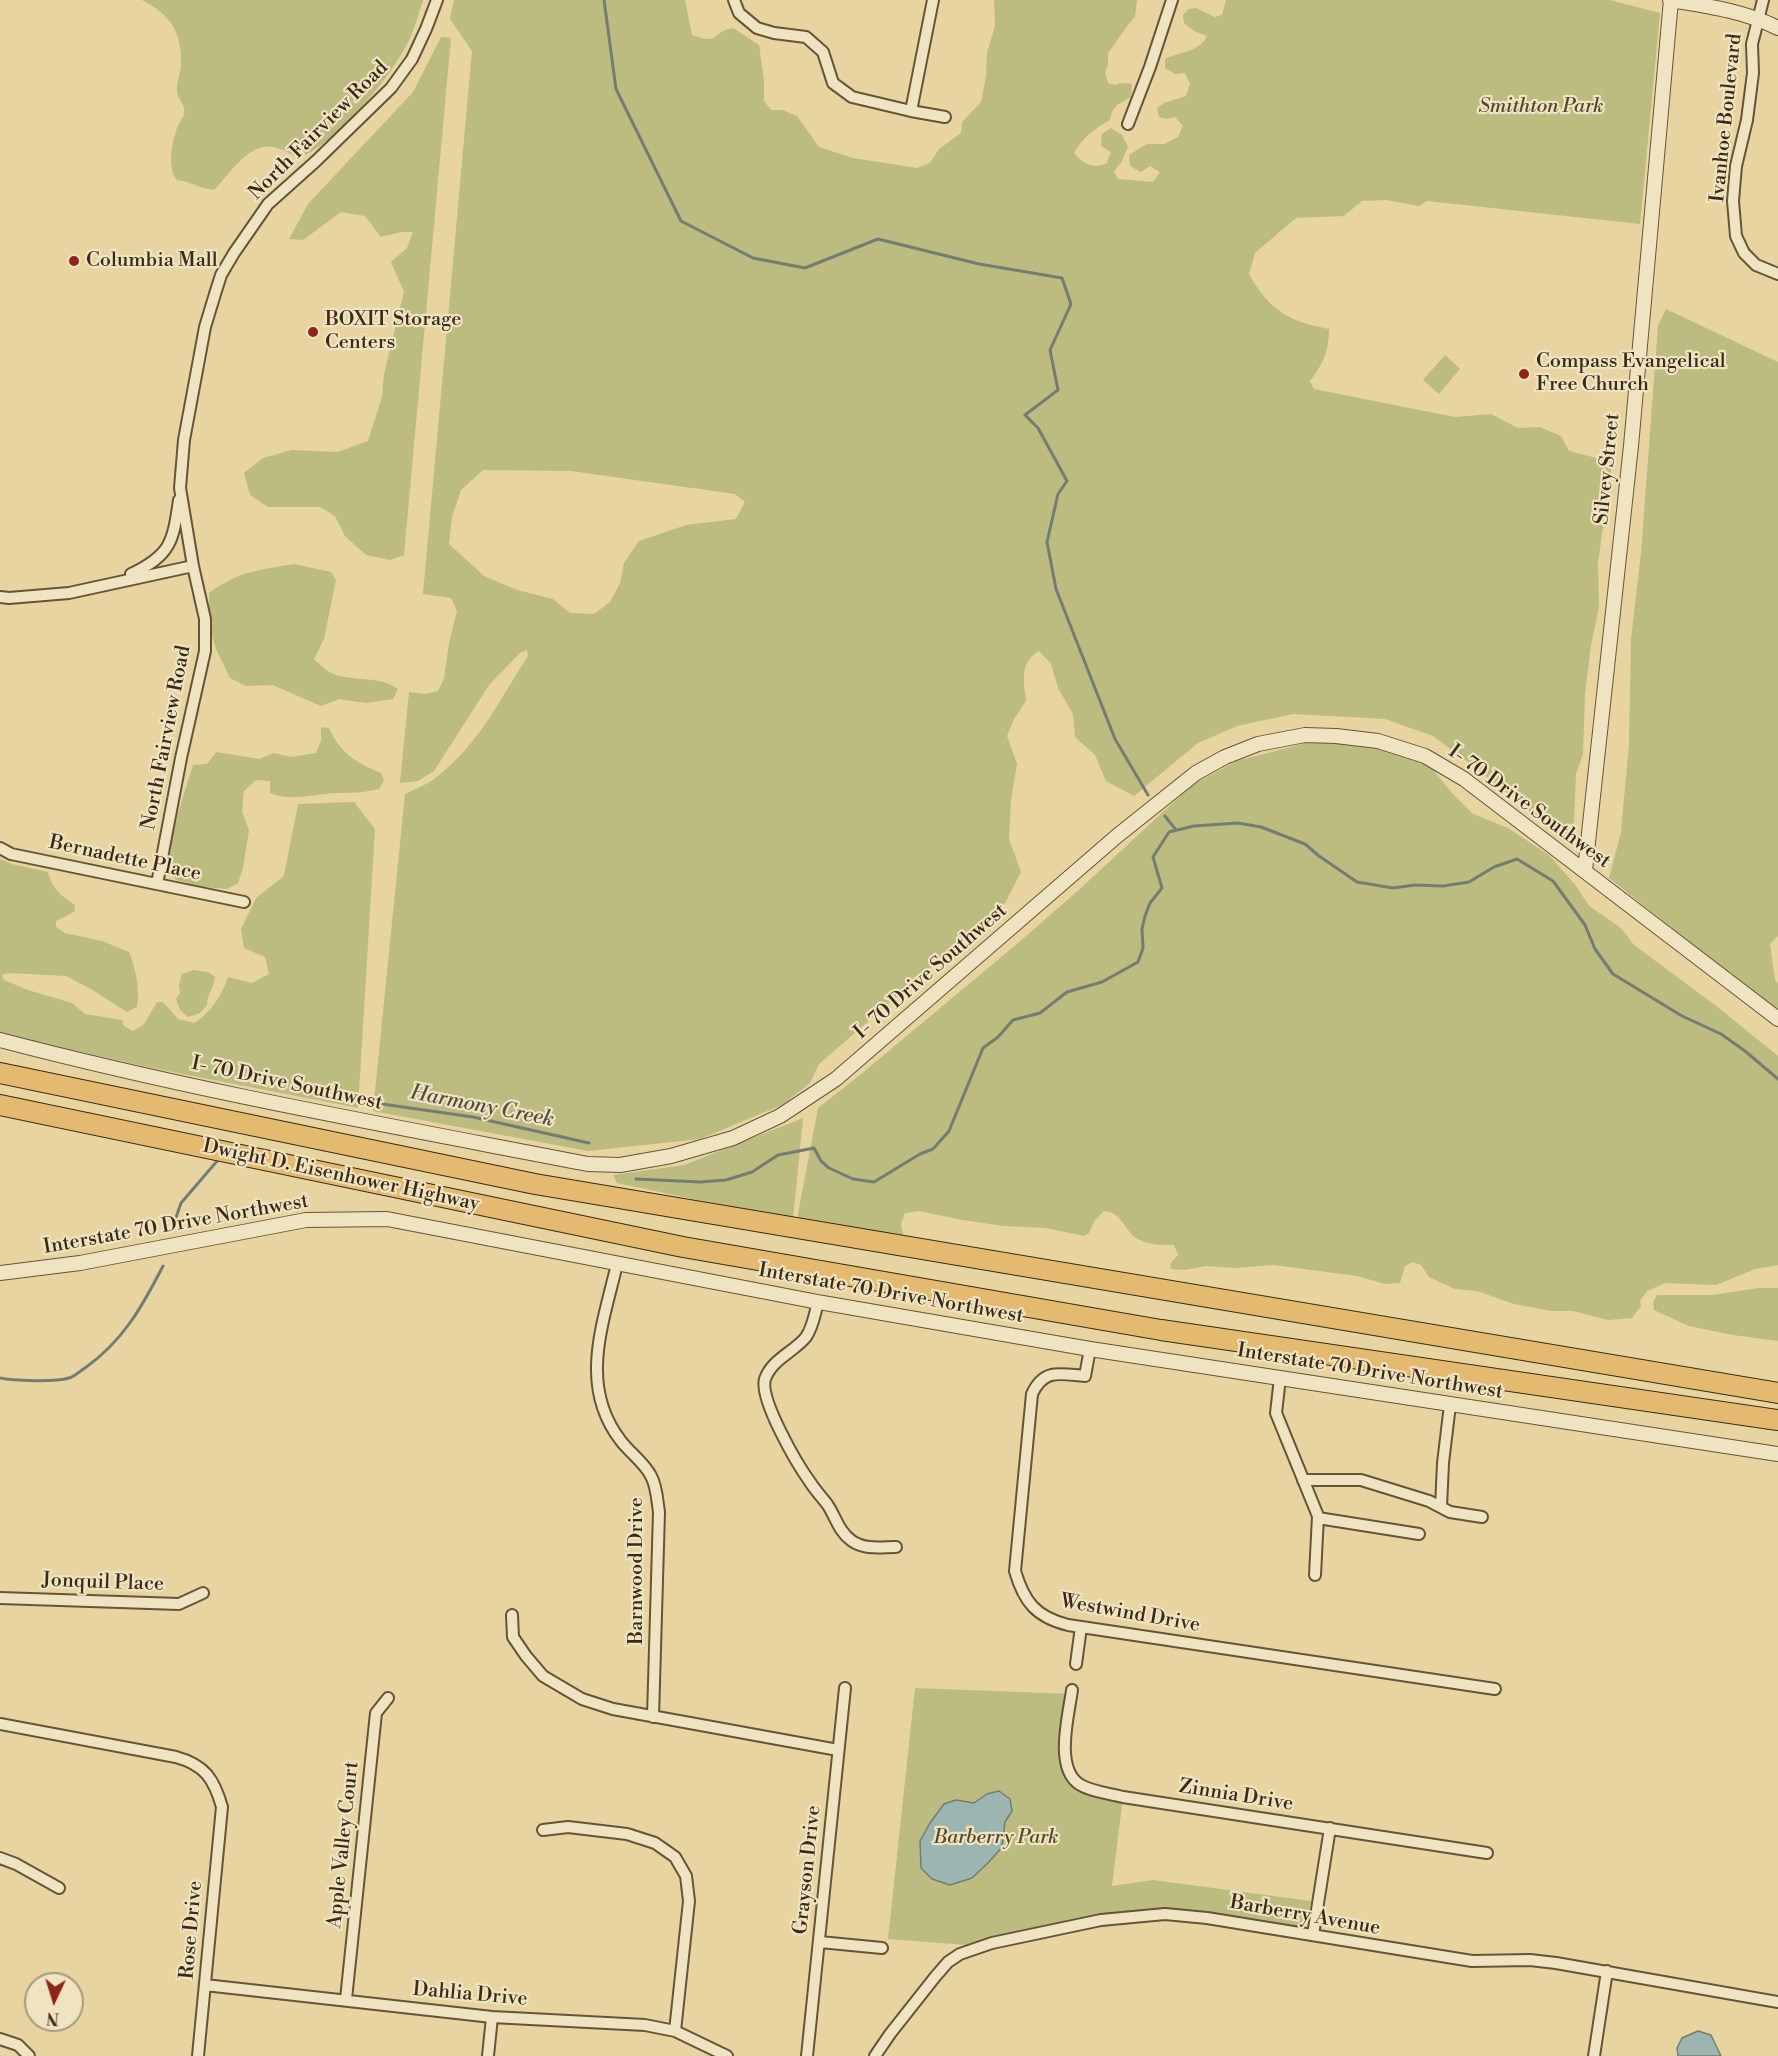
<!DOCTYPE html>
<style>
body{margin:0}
#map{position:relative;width:1778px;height:2056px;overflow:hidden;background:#e7d4a1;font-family:"Libre Bodoni",serif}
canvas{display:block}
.north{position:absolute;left:24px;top:1972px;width:60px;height:60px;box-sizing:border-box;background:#efe3c2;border:2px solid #a7997d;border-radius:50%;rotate:184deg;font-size:16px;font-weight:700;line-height:24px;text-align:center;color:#3b2a15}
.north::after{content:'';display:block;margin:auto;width:21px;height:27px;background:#8f2418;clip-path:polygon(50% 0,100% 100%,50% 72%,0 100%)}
</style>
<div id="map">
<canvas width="1778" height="2056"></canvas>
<div class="north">N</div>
</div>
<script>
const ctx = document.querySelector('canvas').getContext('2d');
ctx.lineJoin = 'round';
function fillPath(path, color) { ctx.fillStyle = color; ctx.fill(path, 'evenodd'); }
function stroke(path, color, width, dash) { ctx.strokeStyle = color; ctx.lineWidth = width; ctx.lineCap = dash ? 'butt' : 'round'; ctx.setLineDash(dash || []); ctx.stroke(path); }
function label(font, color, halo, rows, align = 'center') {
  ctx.font = font + ' "Libre Bodoni",serif'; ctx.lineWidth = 4.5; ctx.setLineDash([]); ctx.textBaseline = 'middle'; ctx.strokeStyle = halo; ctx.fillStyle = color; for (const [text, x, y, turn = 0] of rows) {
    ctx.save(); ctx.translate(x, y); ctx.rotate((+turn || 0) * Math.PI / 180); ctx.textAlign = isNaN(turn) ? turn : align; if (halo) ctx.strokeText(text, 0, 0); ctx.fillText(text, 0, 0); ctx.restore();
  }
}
const green = new Path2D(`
 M 142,0 L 423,0 C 419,12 416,24 411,36 C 395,73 336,144 299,158 C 292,155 285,150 277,148 C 249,139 230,175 214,190 C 201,189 192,182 177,180 C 167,168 172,142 177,128 C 179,123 182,119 184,115 C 187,105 176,98 177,89 C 177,82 180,74 181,66 C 182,32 172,16 142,0 Z
 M 454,0 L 685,0 L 692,35 C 721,46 712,31 733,28 L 759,45 L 764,80 L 764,101 L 771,110 L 782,110 L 797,116 L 819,147 L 853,158 L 917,168 L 930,163 L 939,149 L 961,133 L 962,122 L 981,102 L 986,76 L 987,53 L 995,26 L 994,0 L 1137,0 L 1135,17 C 1124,28 1118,41 1108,53 L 1108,64 L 1105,72 L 1108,83 L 1115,85 L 1121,83 L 1132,84 L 1131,97 C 1120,103 1112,106 1110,120 C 1094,129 1083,137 1074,153 C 1082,163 1093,170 1107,163 L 1111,152 L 1101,146 L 1102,134 L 1111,128 L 1122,135 L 1128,147 L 1122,161 L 1114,172 L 1118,179 L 1153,182 L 1160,172 L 1150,166 L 1141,172 L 1130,166 L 1129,155 L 1147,144 L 1164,144 L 1178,137 L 1183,126 L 1175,117 L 1166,119 L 1159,117 L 1157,108 L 1164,103 L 1186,96 L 1190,84 L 1185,73 L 1175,74 L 1165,68 L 1165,59 C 1179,52 1200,52 1207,36 L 1194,31 L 1184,23 L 1183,15 L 1189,9 L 1196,8 L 1215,17 L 1222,15 L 1226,0 L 1610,0 L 1660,13 L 1640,224 L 1427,201 L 1419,206 L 1386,200 L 1362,201 L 1344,216 L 1296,218 L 1255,253 L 1249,274 C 1269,310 1289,322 1329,329 C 1329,351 1323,364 1310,381 L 1314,389 L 1455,417 L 1491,414 L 1518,428 L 1540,427 L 1561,436 L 1569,451 L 1612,462 L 1598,563 L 1599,607 L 1591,645 L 1585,694 L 1583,754 L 1576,774 L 1573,841 L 1541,821 L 1476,768 L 1433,736 L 1385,719 L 1293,714 L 1237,726 L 1198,743 L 1134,796 L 1106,781 L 1095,755 L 1075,737 L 1073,714 L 1058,688 L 1051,664 L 1039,651 C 1019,663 1024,681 1026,701 L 1014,719 L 1007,736 L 1017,764 L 1011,800 L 1009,839 L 1021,872 L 1005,903 L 819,1064 L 810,1083 L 782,1105 L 700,1139 L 588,1151 L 373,1111 L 405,794 C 414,789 425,786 434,779 C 479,745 498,702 528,656 L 527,650 L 520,653 L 489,685 L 434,771 L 418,781 L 400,783 L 409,692 L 426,694 L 438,691 L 444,679 L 449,643 L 457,611 L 451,598 L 423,594 L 472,51 L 450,19 ZM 483,470 L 571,471 L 735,494 L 745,502 L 736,519 L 686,525 L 639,541 L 624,563 L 620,583 L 610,602 L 594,614 L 570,613 L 553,599 L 517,590 L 484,576 L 449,544 L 452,517 L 461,490 Z
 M 441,37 L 451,38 L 404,555 L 390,560 L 366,555 L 345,536 L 335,516 L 320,507 L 268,507 L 250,495 L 244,473 L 263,458 L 292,450 L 338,452 L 368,441 L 382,397 L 384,374 L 404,292 L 391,262 L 407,248 L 413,232 L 401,232 L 381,237 L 365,216 L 341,212 L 303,240 L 289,239 L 308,204 L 413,92 Z
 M 1666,309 L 1778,362 L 1778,936 L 1770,944 L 1775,980 L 1778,983 L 1778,1012 L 1609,878 L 1621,832 L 1629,744 L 1631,639 L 1641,553 L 1658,326 Z
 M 1445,355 L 1460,369 L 1439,394 L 1423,380 Z
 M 294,564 L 331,572 L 336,580 L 324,639 L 314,659 C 319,663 324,669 329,672 C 350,683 378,674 398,689 L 393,699 L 366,703 L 339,699 L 321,706 L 273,685 L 246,686 L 230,678 L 216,649 L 209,626 L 209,593 C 239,571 259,570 294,564 Z
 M 321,727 L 329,728 C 341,754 355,762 381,773 L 384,780 L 379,789 C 362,793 352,793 336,793 C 314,794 291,802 270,793 L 270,781 L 256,780 L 244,791 L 242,812 L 249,830 L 243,868 L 238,883 L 227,889 L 203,887 L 176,880 C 174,877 170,872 169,868 C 166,847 186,788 193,765 L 207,764 L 216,752 L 259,759 L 274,753 L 291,757 L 316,753 L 321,741 Z
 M 1353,742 L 1402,751 L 1431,767 L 1452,793 L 1473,814 L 1508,828 L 1550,856 L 1576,886 L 1589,906 L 1621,928 L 1634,945 L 1715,1005 L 1778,1056 L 1778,1265 L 1755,1269 L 1716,1285 L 1665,1283 L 1647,1291 L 1640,1301 L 1641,1306 L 1632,1318 L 1608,1320 L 1573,1311 L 1551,1311 L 1514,1304 L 1477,1291 L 1455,1289 L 1429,1277 L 1421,1265 L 1413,1262 L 1405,1266 L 1400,1283 L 1385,1284 L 1357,1276 L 1274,1265 L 1235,1268 L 1206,1266 L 1185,1270 L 1171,1269 L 1170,1264 L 1178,1255 L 1174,1245 C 1162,1245 1147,1245 1136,1238 C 1124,1230 1122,1212 1104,1211 L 1095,1220 L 1089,1233 L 1084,1236 L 1046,1228 L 1004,1226 L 962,1220 L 919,1211 L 905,1213 L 901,1224 L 903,1235 L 897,1238 L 797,1219 L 818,1108 L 860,1075 L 1018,943 L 1081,888 L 1192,785 L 1237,761 L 1306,743 Z
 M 354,802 L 375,829 L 358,1108 L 157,1069 L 0,1034 L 0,859 L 12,864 L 48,872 C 52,889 61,896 75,905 L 74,912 L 56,921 L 56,927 L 65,933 L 102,941 L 129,952 C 136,971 140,987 137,1007 L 127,1012 L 91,989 L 66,976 L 9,973 L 2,975 L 4,980 L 28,990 L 72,1003 L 85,1014 L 122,1020 L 124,1026 L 133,1031 L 144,1024 L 157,1002 L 163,1002 L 178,1019 L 195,1023 C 212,1010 221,997 228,977 L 252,983 L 269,974 L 265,957 L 244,948 L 241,929 L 256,898 L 284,876 L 298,804 Z
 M 193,970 L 208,972 L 215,977 C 214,989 207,993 207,1005 L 200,1013 L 188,1017 L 180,1010 L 176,999 L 180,993 L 179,985 L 182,974 Z
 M 803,1118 L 793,1220 L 617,1183 L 613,1175 L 684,1165 Z
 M 1759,1288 L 1778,1288 L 1778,1341 L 1733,1335 L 1689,1326 L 1654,1310 L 1653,1302 L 1657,1295 L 1712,1295 Z
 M 915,1688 L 1072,1694 L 1064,1754 L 1076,1782 L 1123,1797 L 1112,1886 L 1153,1880 L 1311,1901 L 1305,1928 L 1196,1913 L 1164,1910 L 1138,1910 L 1102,1915 L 967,1945 L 888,1939 Z`);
const water = new Path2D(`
 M 999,1791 L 1010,1799 L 1012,1811 L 1005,1822 L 1002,1847 L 989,1862 L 972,1878 L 950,1885 L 932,1879 L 921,1868 L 920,1841 L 930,1823 L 944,1804 L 956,1800 L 974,1803 L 987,1794 Z
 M 1698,2031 L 1711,2035 L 1721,2056 L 1678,2056 L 1677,2048 L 1682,2038 Z`);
const stream = new Path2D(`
 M 604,0 L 616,89 L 681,221 L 753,258 L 805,268 L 878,239 L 979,264 L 1062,278 L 1071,304 L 1050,350 L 1058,390 L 1025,415 L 1038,428 L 1067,481 L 1058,494 L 1047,542 L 1056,589 L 1115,739 L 1148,795
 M 1165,816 L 1176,830
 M 368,1102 L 473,1117 L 589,1143
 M 636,1179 L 700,1182 L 726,1180 L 752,1172 L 778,1155 L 814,1148 L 821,1161 L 829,1168 L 853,1179 L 874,1182 L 920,1154 L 933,1149 L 949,1131 L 983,1048 L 998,1037 L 1013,1020 L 1040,1013 L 1067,992 L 1102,982 L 1138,962 L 1143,948 L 1142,929 L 1145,916 L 1150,903 L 1162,888 L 1153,857 L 1169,832 L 1194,826 L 1238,823 L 1261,827 L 1305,844 L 1319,856 L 1357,882 L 1393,888 L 1415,885 L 1443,886 L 1469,882 L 1494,867 L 1517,859 L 1553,881 L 1585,925 L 1595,949 L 1613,974 L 1682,1016 L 1721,1034 L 1745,1051 L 1778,1079
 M 173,1226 L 181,1203 L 218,1160
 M 0,1378 C 13,1381 56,1382 69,1378 C 74,1377 80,1371 85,1368 C 123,1341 142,1307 163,1266`);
const minor = new Path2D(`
 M 734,0 L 739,13 L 757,28 L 774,33 L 806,37 L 823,52 L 833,83 L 852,97 L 911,111 L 945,117
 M 1763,0 L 1752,44 L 1753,73 L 1747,120 L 1736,166 L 1733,201 L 1736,236 L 1744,253 L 1756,265 L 1778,274
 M 911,111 L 933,0
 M 1128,124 L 1150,67 L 1172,0
 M 131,574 C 171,555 173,542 179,500
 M 0,597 L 9,598 L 69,593 L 193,566
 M 0,848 L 11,854 L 244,902
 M 157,884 L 181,758 L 205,651 L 205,619 L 193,566 L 180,488 L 184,440 L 205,327 L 215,294 L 221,275 L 234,253 L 268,204 L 316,161 L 391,88 L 412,59 L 426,29 L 437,0
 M 617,1264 C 603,1324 578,1386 621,1441 C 630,1453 644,1462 651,1476 C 657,1487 657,1500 659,1512 L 653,1717
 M 818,1302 C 815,1313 813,1327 806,1337 C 794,1352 772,1359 765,1379 C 759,1399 797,1464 810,1482 C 815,1490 821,1496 827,1504 C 836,1517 838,1531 852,1541 C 865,1550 881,1547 896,1547
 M 1090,1349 L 1085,1376 C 1060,1374 1044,1368 1032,1394 L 1015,1571 C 1024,1602 1036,1617 1068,1625 L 1495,1689
 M 1280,1378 L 1276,1413 L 1318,1516 L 1315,1575
 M 1303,1480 L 1361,1480 L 1429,1501 L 1450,1512 L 1482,1517
 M 1441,1507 L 1443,1463 L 1450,1405
 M 1318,1518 L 1419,1534
 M 0,1598 L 179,1604 L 203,1593
 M 512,1615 L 513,1637 L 526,1656 L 543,1676 L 582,1699 L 613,1709 L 838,1750
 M 1076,1664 L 1081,1627
 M 1072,1690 C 1069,1714 1054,1767 1079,1784 C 1091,1792 1109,1793 1123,1797 L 1487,1853
 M 0,1724 L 176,1757 C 205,1765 214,1779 222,1807 L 198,2056
 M 543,1830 L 568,1827 L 627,1834 L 655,1843 L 675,1857 L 686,1876 L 689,1901 L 675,2031
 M 0,1858 L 16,1864 L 59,1888
 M 1313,1935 L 1330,1828
 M 820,1942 L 882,1948
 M 205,1985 L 492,2017 L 645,2025 L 675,2031 L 727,2056
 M 346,1999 L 376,1713 L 388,1698
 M 0,2039 L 18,2045 L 29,2056
 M 488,2056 L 492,2017
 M 807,2056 L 845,1688
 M 875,2056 L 890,2034 L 935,1977 L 948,1962 L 960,1954 L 992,1943 L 1101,1920 L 1165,1914 L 1207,1918 L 1472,1961 L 1530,1960 L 1556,1963 L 1778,2002
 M 1594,2056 L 1607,1971`);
const tertiary = new Path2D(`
 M 1670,0 C 1707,6 1744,11 1778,28
 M 1585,870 L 1631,446 L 1671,0
 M 0,1040 C 194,1091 392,1126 588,1164 L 620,1165 L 671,1156 L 733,1138 L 780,1116 L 836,1079 L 1117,836 L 1196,773 L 1225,757 L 1258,744 L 1305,735 L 1336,736 L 1378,741 L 1425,756 L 1464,779 L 1778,1019
 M 0,1273 L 80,1263 L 306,1220 L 387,1219 L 818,1302 L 1090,1349 L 1778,1454`);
const motorway = new Path2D(`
 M 0,1073 L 535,1184 L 1778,1393
 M 0,1105 L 683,1247 L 1161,1330 L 1778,1420`);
const markers = [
 [74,261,6,"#8f2418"],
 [313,332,6,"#8f2418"],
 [1524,374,6,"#8f2418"]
];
const parkNames = [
 ["Smithton Park",1541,107],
 ["Barberry Park",996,1838]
];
const streetNames = [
 ["Ivanhoe Boulevard",1727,118,-84],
 ["North Fairview Road",319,131,-45],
 ["Silvey Street",1608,469,-84],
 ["North Fairview Road",167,738,-79],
 ["I- 70 Drive Southwest",1529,807,36],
 ["Bernadette Place",125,859,12],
 ["I- 70 Drive Southwest",931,972,-41],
 ["I- 70 Drive Southwest",287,1084,12],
 ["Dwight D. Eisenhower Highway",341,1176,12],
 ["Interstate 70 Drive Northwest",176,1225,-10],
 ["Interstate 70 Drive Northwest",891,1294,10],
 ["Interstate 70 Drive Northwest",1370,1372,9],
 ["Barnwood Drive",637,1571,-90],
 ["Jonquil Place",103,1583,2],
 ["Westwind Drive",1130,1614,10],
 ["Zinnia Drive",1236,1796,9],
 ["Apple Valley Court",344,1845,-84],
 ["Grayson Drive",808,1870,-84],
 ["Barberry Avenue",1305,1916,10],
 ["Rose Drive",192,1930,-85],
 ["Dahlia Drive",470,1995,5]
];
const poiNames = [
 ["Columbia Mall",86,261],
 ["BOXIT Storage",325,320],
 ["Centers",325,343],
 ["Compass Evangelical",1536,362],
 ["Free Church",1536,385]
];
const waterNames = [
 ["Harmony Creek",482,1107,11]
];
fillPath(green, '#bcbb80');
fillPath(water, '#9cb5b1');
stroke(water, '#757d73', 1.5);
stroke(stream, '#757d73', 3);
stroke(minor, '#665438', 14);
stroke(tertiary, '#665438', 16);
stroke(motorway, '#3b2a15', 22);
stroke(minor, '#efe3c2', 10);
stroke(tertiary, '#efe3c2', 14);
stroke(motorway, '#e4ba70', 20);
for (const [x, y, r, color] of markers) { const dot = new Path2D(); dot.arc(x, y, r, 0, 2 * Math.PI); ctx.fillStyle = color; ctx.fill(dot); stroke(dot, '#efe3c2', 2); }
label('italic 20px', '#55472a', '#efe3c2', parkNames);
label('20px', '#3b2a15', '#efe3c2', streetNames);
label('20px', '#3b2a15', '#efe3c2', poiNames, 'left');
label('italic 21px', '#534d3c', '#efe3c2', waterNames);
</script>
